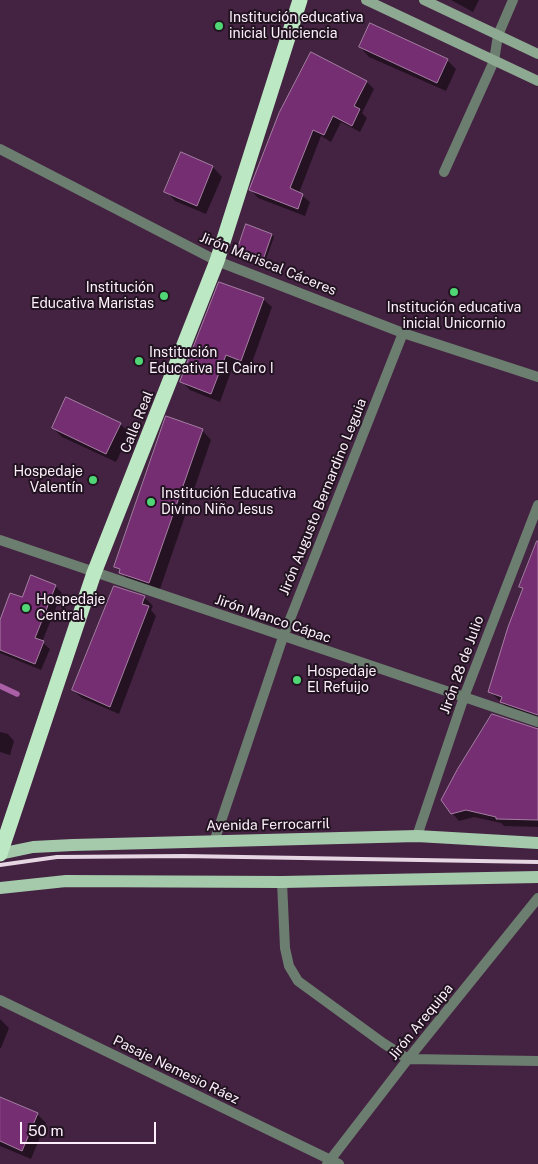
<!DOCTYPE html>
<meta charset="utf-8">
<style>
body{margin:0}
#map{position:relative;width:538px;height:1164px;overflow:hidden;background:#442342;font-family:"Public Sans",sans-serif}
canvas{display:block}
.scale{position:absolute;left:20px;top:1122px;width:136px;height:22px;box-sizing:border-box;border:2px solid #fdf0fc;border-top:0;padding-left:6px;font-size:15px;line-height:18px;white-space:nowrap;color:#fdf0fc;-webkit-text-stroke:4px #221321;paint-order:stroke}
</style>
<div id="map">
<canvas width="538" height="1164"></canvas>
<div class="scale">50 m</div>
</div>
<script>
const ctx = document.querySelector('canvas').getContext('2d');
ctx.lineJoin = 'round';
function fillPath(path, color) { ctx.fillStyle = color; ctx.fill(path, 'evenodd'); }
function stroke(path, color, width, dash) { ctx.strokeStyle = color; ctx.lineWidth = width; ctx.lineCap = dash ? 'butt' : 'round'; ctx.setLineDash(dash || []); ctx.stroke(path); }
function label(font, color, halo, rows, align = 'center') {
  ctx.font = font + ' "Public Sans",sans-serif'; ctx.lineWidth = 4; ctx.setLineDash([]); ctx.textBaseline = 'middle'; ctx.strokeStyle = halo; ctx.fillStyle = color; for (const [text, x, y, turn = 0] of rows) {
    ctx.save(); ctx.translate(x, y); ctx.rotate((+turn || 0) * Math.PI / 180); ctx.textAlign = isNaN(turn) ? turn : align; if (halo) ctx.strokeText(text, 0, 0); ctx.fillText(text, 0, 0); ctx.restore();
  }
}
const shadow = new Path2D(`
 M 451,0 L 479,0 L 473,12 Z
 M 360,47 L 447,60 L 456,69 L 446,91 L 369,57 Z
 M 311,53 L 367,82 L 374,89 L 362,113 L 367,118 L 360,132 L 341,122 L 331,142 L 321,136 L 299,193 L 310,202 L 305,216 L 258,198 L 251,190 Z
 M 182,154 L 213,167 L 222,177 L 206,214 L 175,201 L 166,191 Z
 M 272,235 L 274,237 L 265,262 L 241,253 L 238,251 Z
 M 263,299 L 272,307 L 250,368 L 234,363 L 220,402 L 190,390 L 182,382 Z
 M 120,424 L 130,433 L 116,462 L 62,437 L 53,428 Z
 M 202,430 L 211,440 L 159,592 L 130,582 L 116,567 Z
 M 538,545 L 538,719 L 509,709 L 490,692 L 524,589 L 521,586 Z
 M 31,577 L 56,587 L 62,593 L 42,642 L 50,649 L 41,670 L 0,653 L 0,623 L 23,599 Z
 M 144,597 L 153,606 L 151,610 L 156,616 L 119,714 L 82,698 L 73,690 Z
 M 538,730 L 538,827 L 504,826 L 501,823 L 474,817 L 459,821 L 452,813 Z
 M 0,732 L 8,734 L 14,741 L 10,755 L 0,752 Z
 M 0,1019 L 9,1028 L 1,1048 L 0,1048 Z
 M 0,1098 L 37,1114 L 46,1123 L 31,1159 L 0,1146 Z`);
const stream = new Path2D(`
 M 0,686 L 17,694`);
const building = new Path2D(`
 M 370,23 L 448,59 L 437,83 L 359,47 Z
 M 311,52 L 367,81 L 354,106 L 360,109 L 352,126 L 333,116 L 324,135 L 313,130 L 290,188 L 303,194 L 298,209 L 249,190 L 279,113 Z
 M 181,152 L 213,166 L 197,206 L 164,192 Z
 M 246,224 L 272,234 L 263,260 L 237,251 Z
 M 219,282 L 264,298 L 241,361 L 226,355 L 211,394 L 180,382 Z
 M 66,397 L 121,423 L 106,454 L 52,428 Z
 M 166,416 L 203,429 L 149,583 L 119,573 L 120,569 L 114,567 Z
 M 537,541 L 538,541 L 538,715 L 500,702 L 502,697 L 488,692 L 508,627 L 523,588 L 519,587 Z
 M 31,575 L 56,585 L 35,638 L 44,641 L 35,664 L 0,650 L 0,620 L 10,593 L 22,597 Z
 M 114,586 L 145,596 L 142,604 L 149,606 L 110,707 L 72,690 Z
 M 492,714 L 538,729 L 538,820 L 496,819 L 496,817 L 466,810 L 451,814 L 441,800 L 457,770 Z
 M 0,1097 L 38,1113 L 22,1151 L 0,1141 Z`);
const street = new Path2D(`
 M 0,149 L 217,261 L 403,333 L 538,377
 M 444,172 L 494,61 L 498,35 L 513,0
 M 0,540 L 538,722
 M 417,836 L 464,697 L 538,505
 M 214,842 L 283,637 L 403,333
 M 282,882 L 285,948 L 289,966 L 298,981 L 383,1043 L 408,1059 L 538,1061
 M 0,1000 L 339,1164
 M 327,1164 L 408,1059 L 538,898`);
const secondary = new Path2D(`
 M 366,0 L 538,81
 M 424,0 L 538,54`);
const primary = new Path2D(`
 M 0,854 L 33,847 L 73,845 L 417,836 L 538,843
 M 0,888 L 66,881 L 282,882 L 538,877`);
const highway = new Path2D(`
 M 0,854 L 94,573 L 217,261 L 300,0`);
const rail = new Path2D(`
 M 0,865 L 57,857 L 184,856 L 538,862`);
const markers = [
 [219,26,5,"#50d674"],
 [454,292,5,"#50d674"],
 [164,296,5,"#50d674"],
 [139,361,5,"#50d674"],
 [93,480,5,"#50d674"],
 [151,502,5,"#50d674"],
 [26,608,5,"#50d674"],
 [297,680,5,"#50d674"]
];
const poiNames = [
 ["Institución educativa",229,18],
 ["inicial Uniciencia",229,34],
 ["Institución",154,288,"right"],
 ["Educativa Maristas",154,304,"right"],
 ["Institución educativa",454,308,"center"],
 ["inicial Unicornio",454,324,"center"],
 ["Institución",149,353],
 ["Educativa El Cairo I",149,369],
 ["Hospedaje",83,472,"right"],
 ["Valentín",83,488,"right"],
 ["Institución Educativa",161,494],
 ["Divino Niño Jesus",161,510],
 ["Hospedaje",36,600],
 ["Central",36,616],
 ["Hospedaje",307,672],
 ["El Refuijo",307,688]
];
const streetNames = [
 ["Jirón Mariscal Cáceres",268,264,22],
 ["Calle Real",137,422,-68],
 ["Jirón Augusto Bernardino Leguia",323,497,-68],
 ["Jirón Manco Cápac",273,619,19],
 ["Jirón 28 de Julio",462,665,-70],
 ["Avenida Ferrocarril",268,825,-1],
 ["Jirón Arequipa",421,1022,-51],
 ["Pasaje Nemesio Ráez",176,1070,26]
];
fillPath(shadow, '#0007');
stroke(stream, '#aa5fa6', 5.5);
fillPath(building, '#762e73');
stroke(building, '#a57ea2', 1);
stroke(street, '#6c7e6f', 10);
stroke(secondary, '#8da991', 10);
stroke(primary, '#a5caab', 12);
stroke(highway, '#bce9c3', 15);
stroke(rail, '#e6d6e4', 4);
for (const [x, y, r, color] of markers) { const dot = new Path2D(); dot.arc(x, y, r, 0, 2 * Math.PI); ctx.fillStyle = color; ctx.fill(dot); stroke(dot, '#221321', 2); }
label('14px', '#fdf0fc', '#221321', poiNames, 'left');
label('14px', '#fdf0fc', '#221321', streetNames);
</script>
